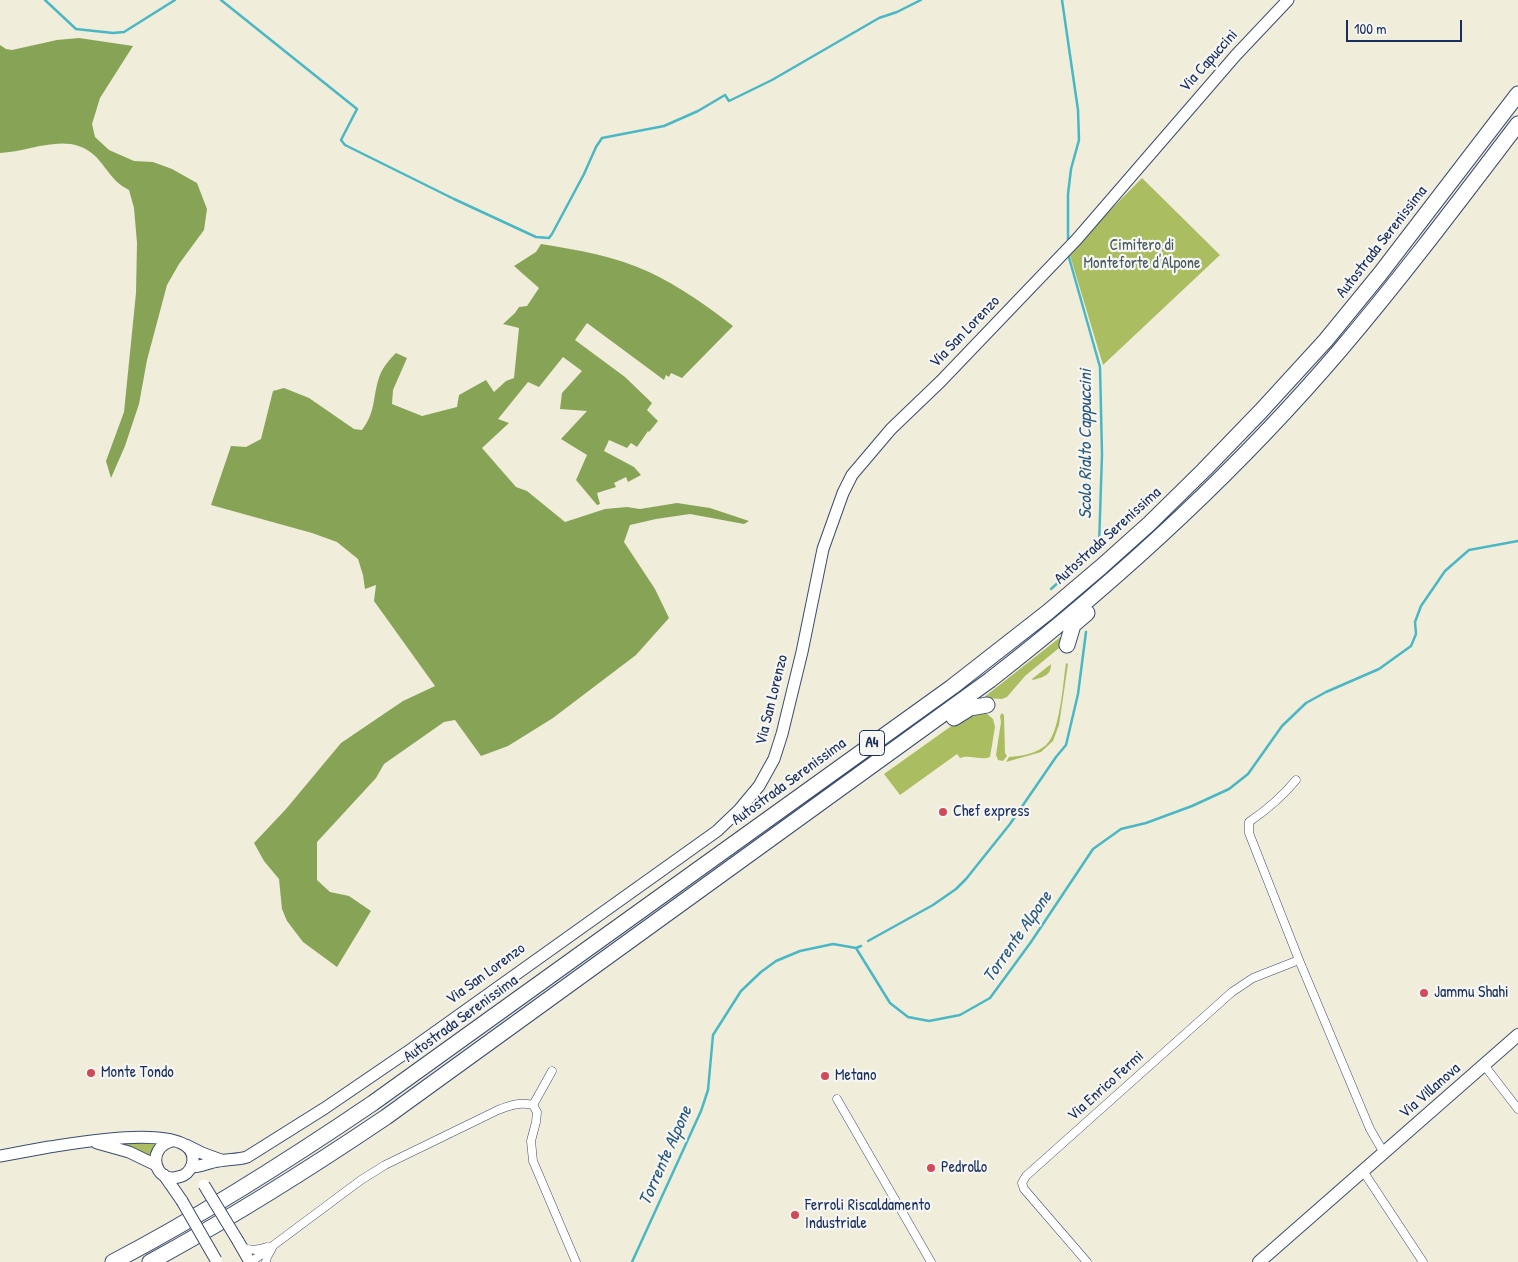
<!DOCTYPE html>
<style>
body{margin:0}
#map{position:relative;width:1518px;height:1262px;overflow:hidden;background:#f0eddb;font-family:"Patrick Hand",sans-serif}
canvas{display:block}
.scale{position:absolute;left:1346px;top:20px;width:116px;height:22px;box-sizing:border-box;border:2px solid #1b2f5e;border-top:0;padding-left:6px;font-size:15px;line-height:18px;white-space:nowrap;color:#1b2f5e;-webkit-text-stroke:4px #f6f6f2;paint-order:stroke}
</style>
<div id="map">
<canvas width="1518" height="1262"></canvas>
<div class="scale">100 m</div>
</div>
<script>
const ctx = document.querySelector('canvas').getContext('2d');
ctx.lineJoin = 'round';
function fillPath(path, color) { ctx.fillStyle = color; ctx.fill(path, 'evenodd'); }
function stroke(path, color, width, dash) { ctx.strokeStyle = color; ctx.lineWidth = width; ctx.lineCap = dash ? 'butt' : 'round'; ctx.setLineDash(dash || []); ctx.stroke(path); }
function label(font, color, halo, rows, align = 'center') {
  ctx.font = font + ' "Patrick Hand",sans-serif'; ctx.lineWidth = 4.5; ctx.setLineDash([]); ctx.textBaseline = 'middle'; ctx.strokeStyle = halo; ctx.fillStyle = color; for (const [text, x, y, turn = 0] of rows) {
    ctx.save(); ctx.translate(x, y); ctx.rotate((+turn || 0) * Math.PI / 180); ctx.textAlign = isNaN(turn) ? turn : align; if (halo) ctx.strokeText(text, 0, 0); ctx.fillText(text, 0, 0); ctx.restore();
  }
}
const green = new Path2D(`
 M 1142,178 L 1220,255 L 1103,365 L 1069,252 Z
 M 1063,635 L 1059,648 L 1025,676 L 1007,697 L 1002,699 L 983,698 Z
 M 1066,663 L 1068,664 L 1059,725 L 1053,741 L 1041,752 L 1006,762 L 1009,757 C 1021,756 1036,754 1046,745 C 1060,733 1063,683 1066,663 Z
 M 1051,664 C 1051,676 1043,677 1033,680 L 1032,679 Z
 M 971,712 L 986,713 L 993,719 L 995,727 L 990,757 C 981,761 970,754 960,758 L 957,754 L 900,795 L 884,774 Z
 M 1002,713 L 1004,715 L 1005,753 L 1007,756 L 1003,761 L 998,760 L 996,755 L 1001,722 L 1000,716 Z
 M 113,1142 L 158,1143 L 150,1159 Z`);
const forest = new Path2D(`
 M 79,38 L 133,46 L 100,98 L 92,124 L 95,137 L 109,150 L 134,161 L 153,162 L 172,169 L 197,183 L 207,209 L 204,230 L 179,264 L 167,285 L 147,360 L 139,404 L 125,446 L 111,478 L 106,461 L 124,412 L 136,293 L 137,243 L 134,208 L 129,190 C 125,188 120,185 116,181 C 108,173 102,162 94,155 C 67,131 31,152 0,153 L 0,45 L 6,49 L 12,50 L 57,40 Z
 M 541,244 C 578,250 615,256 649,272 C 679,286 707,306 733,326 L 682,378 L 671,373 L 669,377 L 666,375 L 664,380 L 587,323 L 575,340 L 625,377 L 652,403 L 647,410 L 658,421 L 649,432 L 648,431 L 637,447 L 631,443 L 627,448 L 609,440 L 604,451 L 634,467 L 641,475 L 628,482 L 626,477 L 614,483 L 616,487 L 597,493 L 600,504 L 597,505 L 576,480 L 587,455 L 561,439 L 587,411 L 560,409 L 562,393 L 582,371 L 563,357 L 539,387 L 528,382 L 498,419 L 509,423 L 482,448 L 516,487 L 527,491 L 565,522 L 605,509 L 627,507 L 640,509 L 677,503 L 710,508 L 749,521 L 744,524 L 690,514 L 656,519 L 630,525 L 624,542 L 655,589 L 669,618 L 636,655 L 553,718 L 508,746 L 481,756 L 455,720 L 444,722 L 384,764 L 376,778 L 317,842 L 317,880 L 330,892 L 349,896 L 371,911 L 337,967 L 303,942 L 287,921 L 282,909 L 279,879 L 264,861 L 254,843 L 286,809 L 341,743 L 403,701 L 435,686 L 374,601 L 376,585 L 365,589 L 363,575 L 358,559 L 337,542 L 312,533 L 211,505 L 231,446 L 246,447 L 261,439 L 273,391 L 284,388 L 309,398 L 354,429 L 362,430 C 377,410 372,396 380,375 C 383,367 390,359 396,353 L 407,358 L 393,390 L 392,404 L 422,416 L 457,407 L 459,395 L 486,380 L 494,392 L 506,381 L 514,378 L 519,328 L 503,324 L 515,313 L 519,307 L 527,306 L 539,288 L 514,266 L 536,252 Z`);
const stream = new Path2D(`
 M 45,0 L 76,29 L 113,33 L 124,32 L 175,0
 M 221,0 L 357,109 L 341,140 L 345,145 L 454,199 L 536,237 L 549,238 L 552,234 L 584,174 L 596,147 L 602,138 L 664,126 L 698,111 L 725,95 L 729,101 L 772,80 L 879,18 L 897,12 L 921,0
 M 1062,0 L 1078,110 L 1079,140 L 1071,169 L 1068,194 L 1068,239
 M 1051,589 L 1099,546 L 1102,454 L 1100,367 L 1068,254
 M 868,941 L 933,905 L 956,889 L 966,879 L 1010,824 L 1056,757 L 1066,745 L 1078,694 L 1086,632
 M 856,948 L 861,946
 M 632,1262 L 701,1111 L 708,1090 L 713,1035 L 741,991 L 761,972 L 776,961 L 800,951 L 833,944 L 856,948 L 890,1003 L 908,1017 L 929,1021 L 960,1015 L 990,998 L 1031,942 L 1093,849 L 1121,829 L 1146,823 L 1192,806 L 1229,789 L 1248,774 L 1282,726 L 1306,703 L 1326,692 L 1379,669 L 1411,646 L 1416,634 L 1415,622 L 1421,606 L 1445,571 L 1469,550 L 1518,541`);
const street = new Path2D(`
 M 1296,780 C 1282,797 1268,809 1249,822 L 1249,833 L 1299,960
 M 1484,1065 L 1518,1109
 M 837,1099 L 931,1262
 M 533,1105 L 552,1071
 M 1363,1171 L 1423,1262
 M 241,1247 C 250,1251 259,1250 267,1247
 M 251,1262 L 361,1180 L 385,1165 L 498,1110 C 511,1105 519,1102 533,1105 L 537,1112 L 536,1122 L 531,1141 L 533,1161 L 576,1262
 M 266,1262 L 267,1257 L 272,1248
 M 1087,1262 L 1024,1189 L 1022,1183 L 1026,1176 L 1232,992 L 1253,978 L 1299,960 L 1370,1129 L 1384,1153`);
const secondary = new Path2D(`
 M 97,1143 L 129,1152 L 156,1165
 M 186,1145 L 202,1153 L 221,1160
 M 0,1156 C 16,1153 33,1150 49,1147 C 70,1144 206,1118 192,1165 C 190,1171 185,1176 178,1177 C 155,1184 145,1148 172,1141
 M 191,1167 C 201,1167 209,1162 219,1161 C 229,1159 237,1160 247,1157 L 325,1108 L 410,1050 L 717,831 L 739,810 L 759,786 L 774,759 L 782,734 L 802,652 L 823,549 L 843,493 L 852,475 L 891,429 L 941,381 L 1077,239 L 1236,55 L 1288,0
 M 164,1175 L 182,1201
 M 238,1241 L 250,1262`);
const primary = new Path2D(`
 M 1259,1262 L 1518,1035`);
const highway = new Path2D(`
 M 1067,645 L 1073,625 L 1087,613
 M 954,718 L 970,708 L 987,705
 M 113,1262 C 203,1215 289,1160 373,1103 L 952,687 L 1048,612 L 1101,567 L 1149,524 L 1204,470 L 1261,411 L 1326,340 L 1380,274 L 1518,94
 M 150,1262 C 231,1218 309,1169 386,1117 L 990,680 C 1117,581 1237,471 1341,349 C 1403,276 1460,200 1518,124`);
const secondaryBridge = new Path2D(`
 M 204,1185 L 238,1241
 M 182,1201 L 216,1260`);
const markers = [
 [943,812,5,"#d1495b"],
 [1424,993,5,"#d1495b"],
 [91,1073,5,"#d1495b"],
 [825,1076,5,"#d1495b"],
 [931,1168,5,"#d1495b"],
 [795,1215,5,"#d1495b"]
];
const shields = [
 [872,743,25]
];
const shieldNames = [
 ["A4",872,743]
];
const streetNames = [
 ["Via Capuccini",1209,61,-48],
 ["Autostrada Serenissima",1382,242,-52],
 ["Via San Lorenzo",965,332,-46],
 ["Autostrada Serenissima",1108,536,-42],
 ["Via San Lorenzo",772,700,-76],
 ["Autostrada Serenissima",789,782,-36],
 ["Via San Lorenzo",486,974,-36],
 ["Autostrada Serenissima",461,1019,-36],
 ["Via Enrico Fermi",1106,1086,-42],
 ["Via Villanova",1430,1091,-41]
];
const parkNames = [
 ["Cimitero di",1142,246],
 ["Monteforte d'Alpone",1142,264]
];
const poiNames = [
 ["Chef express",953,812],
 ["Jammu Shahi",1434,993],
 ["Monte Tondo",101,1073],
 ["Metano",835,1076],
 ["Pedrollo",941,1168],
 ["Ferroli Riscaldamento",805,1206],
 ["Industriale",805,1224]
];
const waterNames = [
 ["Scolo Rialto Cappuccini",1086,444,-90],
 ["Torrente Alpone",1018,937,-55],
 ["Torrente Alpone",666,1156,-66]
];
fillPath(green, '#aabd60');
fillPath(forest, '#87a456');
stroke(stream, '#4ab8c4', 2.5);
stroke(street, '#3b4c71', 9);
stroke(secondary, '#3b4c71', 13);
stroke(primary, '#3b4c71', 14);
stroke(highway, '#3b4c71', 17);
stroke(street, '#fff', 8);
stroke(secondary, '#fff', 11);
stroke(primary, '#fff', 12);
stroke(highway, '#fff', 15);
stroke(secondaryBridge, '#3b4c71', 13, []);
stroke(secondaryBridge, '#fff', 11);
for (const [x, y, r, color] of markers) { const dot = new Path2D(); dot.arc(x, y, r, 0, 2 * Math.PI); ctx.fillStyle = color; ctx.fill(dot); stroke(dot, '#f6f6f2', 2); }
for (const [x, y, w] of shields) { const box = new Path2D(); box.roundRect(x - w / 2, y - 12.5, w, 25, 4); ctx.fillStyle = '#f6f6f2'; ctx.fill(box); stroke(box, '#1b2f5e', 1); }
label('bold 15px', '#1b2f5e', null, shieldNames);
label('16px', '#1b2f5e', '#f6f6f2', streetNames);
label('16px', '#465a5f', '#f6f6f2', parkNames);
label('16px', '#1b2f5e', '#f6f6f2', poiNames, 'left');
label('italic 18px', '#29587d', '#f6f6f2', waterNames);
</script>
